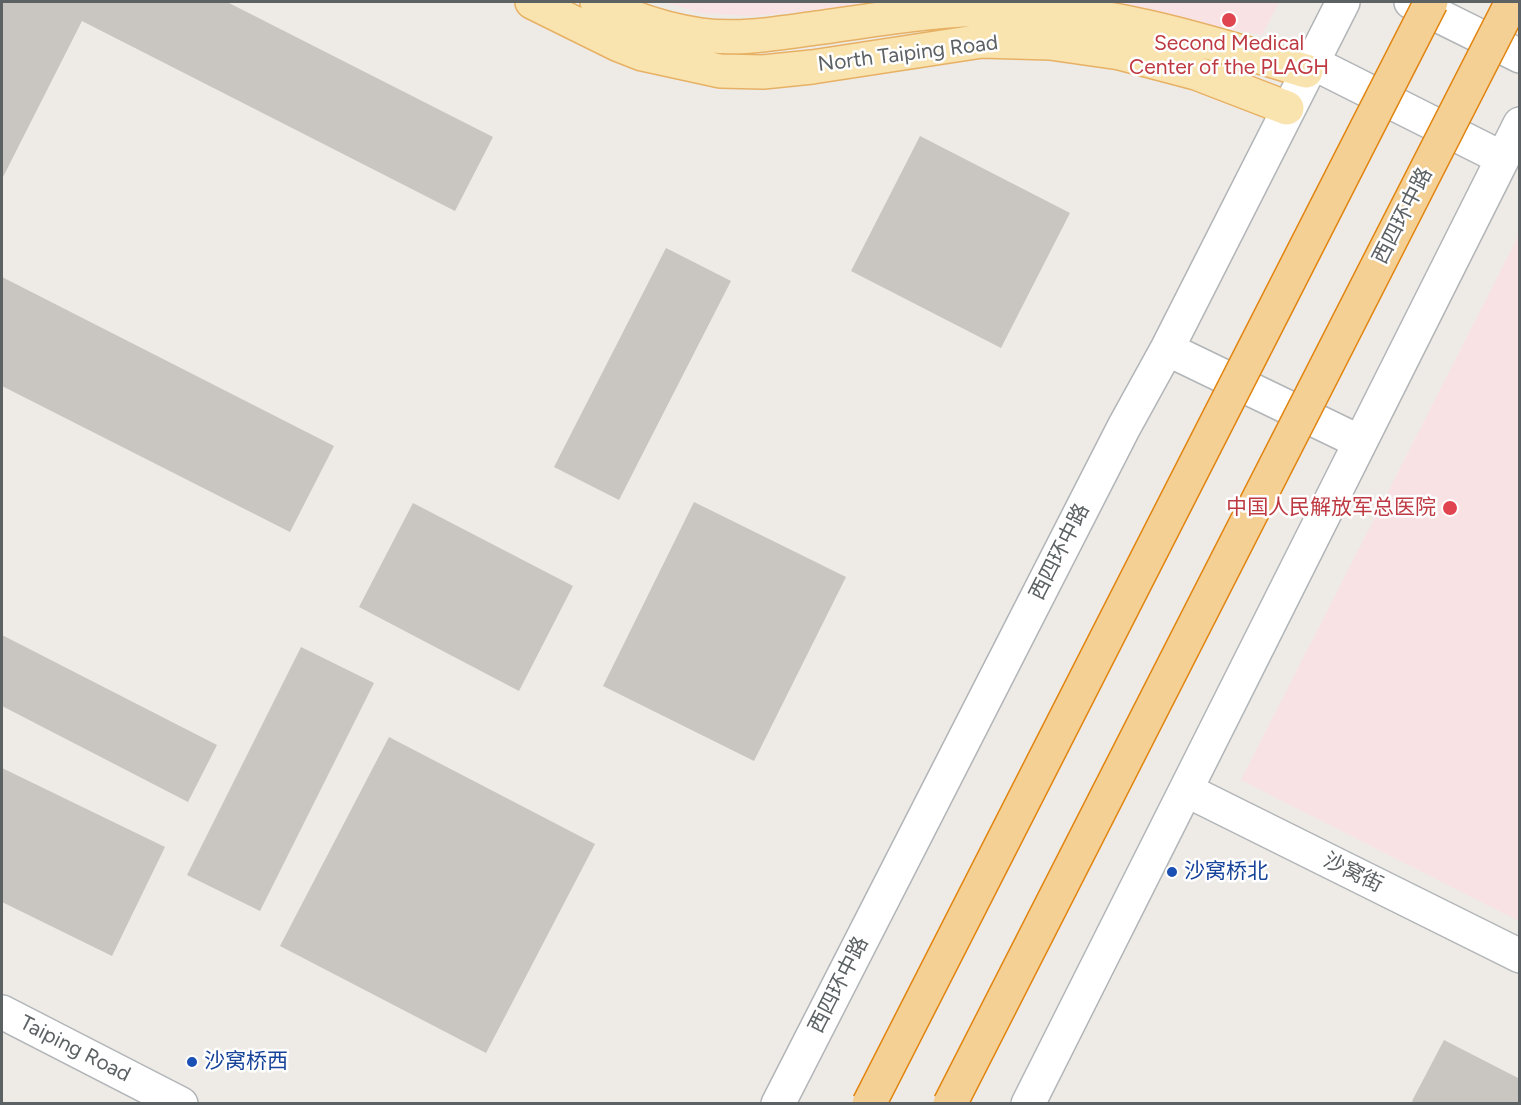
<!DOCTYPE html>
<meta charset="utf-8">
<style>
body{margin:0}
#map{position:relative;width:1521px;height:1105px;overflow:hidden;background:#eeeae5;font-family:Figtree,sans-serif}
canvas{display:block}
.frame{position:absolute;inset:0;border:3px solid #5c6164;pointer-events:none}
</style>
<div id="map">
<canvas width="1521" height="1105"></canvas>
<div class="frame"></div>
</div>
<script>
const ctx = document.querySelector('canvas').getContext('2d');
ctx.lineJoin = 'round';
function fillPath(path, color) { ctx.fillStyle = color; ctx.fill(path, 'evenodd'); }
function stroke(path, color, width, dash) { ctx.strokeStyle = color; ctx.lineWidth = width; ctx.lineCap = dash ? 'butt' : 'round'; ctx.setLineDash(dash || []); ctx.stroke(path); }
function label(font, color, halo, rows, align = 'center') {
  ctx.font = font + ' Figtree,"Noto Sans SC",sans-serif'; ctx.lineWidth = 5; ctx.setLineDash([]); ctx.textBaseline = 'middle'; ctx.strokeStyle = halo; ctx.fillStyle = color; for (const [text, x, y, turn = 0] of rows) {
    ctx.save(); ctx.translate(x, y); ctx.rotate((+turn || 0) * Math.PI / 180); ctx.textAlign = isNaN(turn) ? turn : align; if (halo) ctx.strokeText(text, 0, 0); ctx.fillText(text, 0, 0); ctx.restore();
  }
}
const medical = new Path2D(`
 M 664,2 L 901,2 L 753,16 L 701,13 Z
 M 1088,2 L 1279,2 L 1262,35 Z
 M 1519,235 L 1520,921 L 1519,921 L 1241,780 Z`);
const building = new Path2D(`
 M 2,2 L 227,2 L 493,137 L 455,211 L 82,21 L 2,179 Z
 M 920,136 L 1070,213 L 1001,348 L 851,271 Z
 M 666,248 L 731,281 L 619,500 L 554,467 Z
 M 2,277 L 334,446 L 290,532 L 2,386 Z
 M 694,502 L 846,577 L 754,761 L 603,686 Z
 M 413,503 L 573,586 L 519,691 L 359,607 Z
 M 2,635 L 217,745 L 188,802 L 2,706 Z
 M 301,647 L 374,683 L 260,911 L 187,875 Z
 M 389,737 L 595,844 L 486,1053 L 280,946 Z
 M 2,768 L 165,847 L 112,956 L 2,902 Z
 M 1444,1040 L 1520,1079 L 1520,1104 L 1416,1104 L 1412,1101 Z`);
const minor = new Path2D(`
 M 1411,2 L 1520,56
 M 1311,62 L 1502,158
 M 1167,349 L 1360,442
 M 1186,790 L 1520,956
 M 2,1012 L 181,1104
 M 778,1104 L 1124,427 L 1167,349 L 1343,2
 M 1028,1104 L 1520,124`);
const major = new Path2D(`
 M 532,2 L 619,45 L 642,54 L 720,71 L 763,72 L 812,67 L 982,41 L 1050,43 L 1120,53 L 1196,73 L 1287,108
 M 597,2 C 630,18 665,30 701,35 C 736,40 774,34 809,29 C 871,21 933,9 995,9 C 1103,8 1204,40 1306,71`);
const highwayBridge = new Path2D(`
 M 869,1104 L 1431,2
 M 950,1104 L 1512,2`);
const markers = [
 [1229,20,8,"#e0444e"],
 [1450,508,8,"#e0444e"],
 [1172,872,6,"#1a4fb4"],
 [192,1062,6,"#1a4fb4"]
];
const healthNames = [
 ["Second Medical",1229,44],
 ["Center of the PLAGH",1229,68],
 ["中国人民解放军总医院",1436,508,"right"]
];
const streetNames = [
 ["North Taiping Road",908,54,-7],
 ["西四环中路",1403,216,-63],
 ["西四环中路",1060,552,-63],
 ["沙窝街",1353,873,26],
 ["西四环中路",839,985,-63],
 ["Taiping Road",75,1049,27]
];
const transitNames = [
 ["沙窝桥北",1184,872],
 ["沙窝桥西",204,1062]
];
fillPath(medical, '#f9e2e3');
fillPath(building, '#c9c5c1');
stroke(minor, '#b2b5b8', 36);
stroke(major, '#e7b165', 36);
stroke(minor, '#fff', 33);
stroke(major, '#f9e3ae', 33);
stroke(highwayBridge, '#e18511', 36, []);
stroke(highwayBridge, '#f5d094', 33);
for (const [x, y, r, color] of markers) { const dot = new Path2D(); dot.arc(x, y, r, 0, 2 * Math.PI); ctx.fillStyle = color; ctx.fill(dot); stroke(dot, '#fff', 2); }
label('21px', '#be3a42', '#fff', healthNames);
label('21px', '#5c6164', '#fff', streetNames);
label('21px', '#164399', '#fff', transitNames, 'left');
</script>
